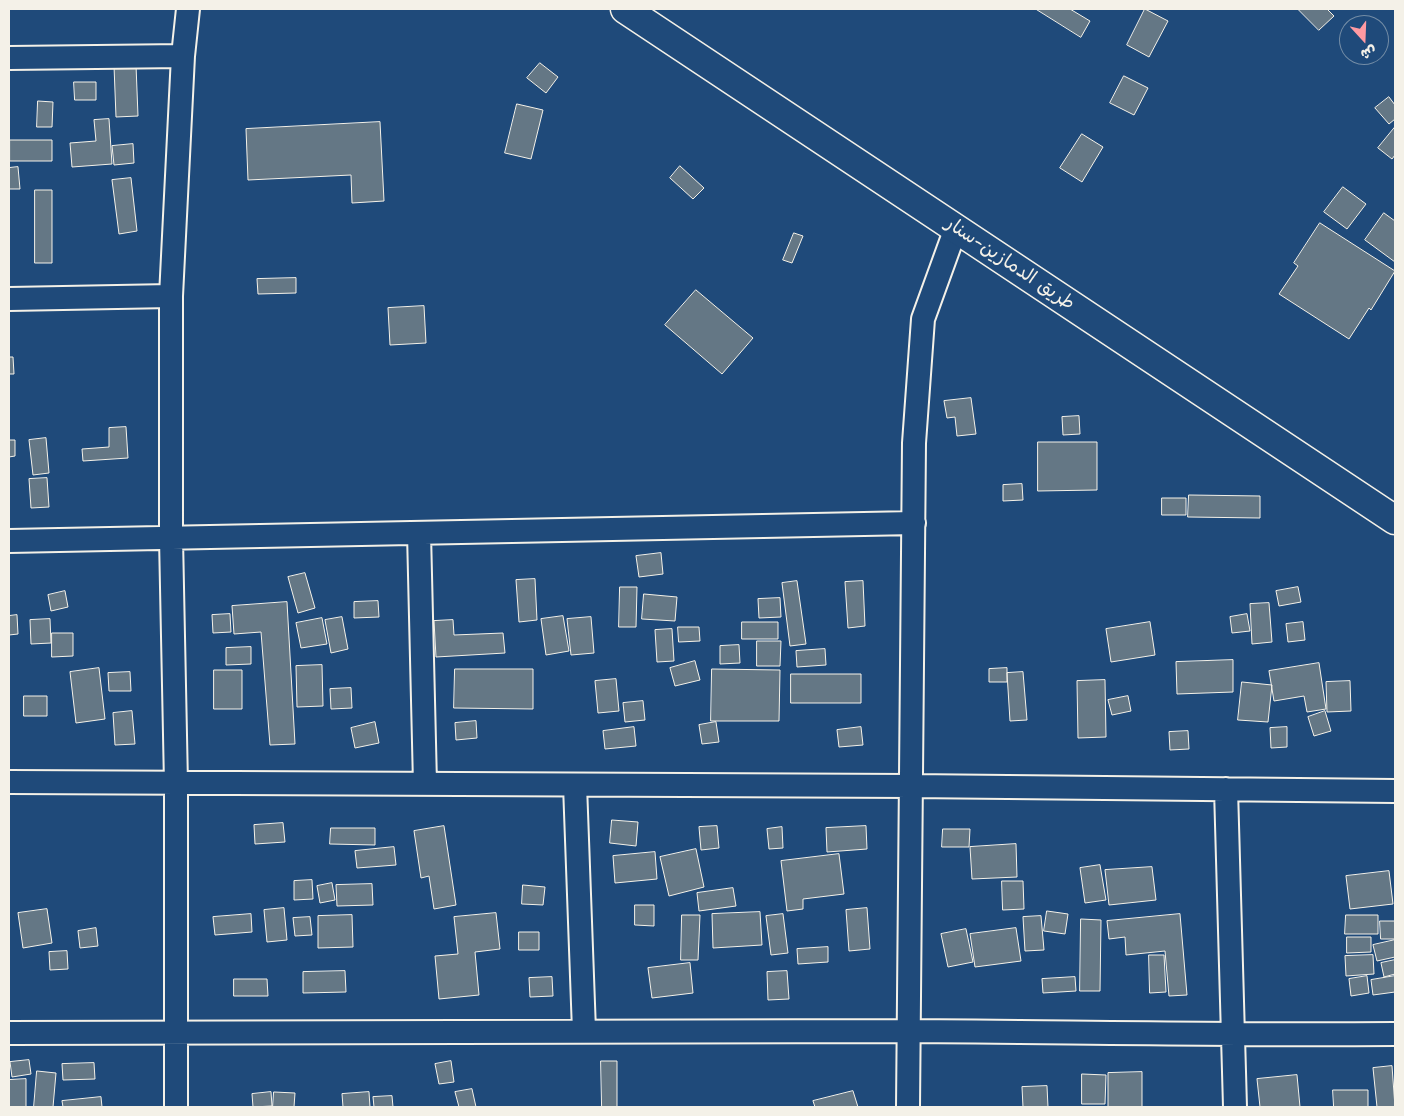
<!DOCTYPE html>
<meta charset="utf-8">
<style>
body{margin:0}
#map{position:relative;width:1404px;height:1116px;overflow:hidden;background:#1f4a7a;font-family:"Shantell Sans","Playpen Sans Arabic",sans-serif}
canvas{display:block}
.frame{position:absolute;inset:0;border:10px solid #f4f1e8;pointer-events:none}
.north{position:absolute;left:1339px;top:15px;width:50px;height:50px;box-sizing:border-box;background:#1f4a7a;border:1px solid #748da6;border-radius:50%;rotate:160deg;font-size:14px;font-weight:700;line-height:20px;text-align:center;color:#f4f1e8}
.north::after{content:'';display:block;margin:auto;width:18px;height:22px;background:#ff9aa2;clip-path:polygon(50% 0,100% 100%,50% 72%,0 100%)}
</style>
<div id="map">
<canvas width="1404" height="1116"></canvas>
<div class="frame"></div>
<div class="north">ش</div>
</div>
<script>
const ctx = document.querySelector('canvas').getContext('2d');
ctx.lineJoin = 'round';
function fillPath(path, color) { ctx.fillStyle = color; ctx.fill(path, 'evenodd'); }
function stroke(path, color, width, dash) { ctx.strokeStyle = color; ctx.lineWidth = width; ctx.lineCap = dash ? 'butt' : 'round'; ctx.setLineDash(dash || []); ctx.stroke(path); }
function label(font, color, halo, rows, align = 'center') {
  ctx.font = font + ' "Shantell Sans","Playpen Sans Arabic",sans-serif'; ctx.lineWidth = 4.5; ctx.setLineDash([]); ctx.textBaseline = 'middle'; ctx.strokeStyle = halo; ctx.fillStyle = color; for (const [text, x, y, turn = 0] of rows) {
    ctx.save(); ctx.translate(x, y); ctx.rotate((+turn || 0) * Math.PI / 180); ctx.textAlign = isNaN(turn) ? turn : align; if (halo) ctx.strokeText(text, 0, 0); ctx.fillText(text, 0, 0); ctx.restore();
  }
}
const building = new Path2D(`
 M 1036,9 L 1070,9 L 1090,21 L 1081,37 Z
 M 1145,9 L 1168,21 L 1149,57 L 1127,45 Z
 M 1298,9 L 1327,9 L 1334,16 L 1319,30 Z
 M 540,63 L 558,77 L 546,93 L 527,78 Z
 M 136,65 L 138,116 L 116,117 L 114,66 Z
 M 1124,76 L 1148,88 L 1134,115 L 1110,103 Z
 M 74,82 L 96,82 L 96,100 L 75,100 Z
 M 1389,97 L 1395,105 L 1395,119 L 1389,124 L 1375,108 Z
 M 38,101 L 53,102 L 52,127 L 37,127 Z
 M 517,104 L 543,110 L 531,159 L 505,153 Z
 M 109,119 L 112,164 L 72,167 L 70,143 L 96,141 L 94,120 Z
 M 380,122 L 384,201 L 352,203 L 351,175 L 248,180 L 246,129 Z
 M 1395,127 L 1395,155 L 1392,159 L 1378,148 Z
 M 1082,134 L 1103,147 L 1082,182 L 1060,168 Z
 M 10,140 L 52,140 L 52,161 L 10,161 Z
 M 133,144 L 134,163 L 114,165 L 112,146 Z
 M 680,166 L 704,188 L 693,199 L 670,178 Z
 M 18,167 L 20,189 L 9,189 L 9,168 Z
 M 131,178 L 137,231 L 119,234 L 112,180 Z
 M 1343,187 L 1366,204 L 1347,229 L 1324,212 Z
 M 35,190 L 52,190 L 52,263 L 35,263 Z
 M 1384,213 L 1395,221 L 1395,262 L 1365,240 Z
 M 1320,223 L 1395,271 L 1371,310 L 1369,308 L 1349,339 L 1279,294 L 1298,266 L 1294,263 Z
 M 794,233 L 803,236 L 792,263 L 783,260 Z
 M 296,278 L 296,293 L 258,294 L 257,279 Z
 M 696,290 L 753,338 L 722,374 L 665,325 Z
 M 424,306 L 426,343 L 390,345 L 388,308 Z
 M 9,357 L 13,357 L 14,374 L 9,374 Z
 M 971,398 L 976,434 L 957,436 L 955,417 L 947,418 L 944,401 Z
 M 1079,416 L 1080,434 L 1063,435 L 1062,417 Z
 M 126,427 L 128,458 L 83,461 L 82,449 L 109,447 L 109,428 Z
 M 46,438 L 49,473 L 33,475 L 29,440 Z
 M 9,440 L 15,440 L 15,456 L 9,457 Z
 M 1038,442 L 1097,442 L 1097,490 L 1038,491 Z
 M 47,478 L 49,507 L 31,508 L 29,479 Z
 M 1022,484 L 1023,500 L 1003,501 L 1003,485 Z
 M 1189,495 L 1260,496 L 1260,518 L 1188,517 Z
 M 1162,498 L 1186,498 L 1186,515 L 1162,515 Z
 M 661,553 L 663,574 L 639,577 L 636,556 Z
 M 305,573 L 315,608 L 298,613 L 288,577 Z
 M 535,579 L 537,620 L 519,622 L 516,580 Z
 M 797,581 L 806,644 L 790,646 L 782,583 Z
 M 863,581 L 865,626 L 848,628 L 845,582 Z
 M 620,587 L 637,587 L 636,627 L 619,627 Z
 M 1298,587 L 1301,602 L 1279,606 L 1276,591 Z
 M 65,591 L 68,607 L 51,611 L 48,595 Z
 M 644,594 L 677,597 L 675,621 L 642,619 Z
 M 780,598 L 781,617 L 759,618 L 758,599 Z
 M 378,601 L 379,617 L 354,618 L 354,602 Z
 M 287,602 L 295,744 L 270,745 L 261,632 L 234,634 L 232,606 Z
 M 1269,603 L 1272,642 L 1252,644 L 1250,604 Z
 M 230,614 L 231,632 L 213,633 L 212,615 Z
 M 1247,614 L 1250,631 L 1232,633 L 1230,617 Z
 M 17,615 L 18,634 L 9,635 L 9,616 Z
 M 563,616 L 569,651 L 546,655 L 541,619 Z
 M 342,617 L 348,649 L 331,653 L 325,620 Z
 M 591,617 L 594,653 L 571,655 L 567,619 Z
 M 322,618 L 327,644 L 301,648 L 296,623 Z
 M 50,619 L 51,643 L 31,644 L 30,620 Z
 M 453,620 L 454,635 L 503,633 L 505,653 L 436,657 L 434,621 Z
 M 742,622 L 778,622 L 778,639 L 742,639 Z
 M 1150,622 L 1155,655 L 1111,662 L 1106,629 Z
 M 1303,622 L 1305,640 L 1288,642 L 1286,624 Z
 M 678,627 L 699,627 L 700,641 L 679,642 Z
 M 672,629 L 674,661 L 657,662 L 655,630 Z
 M 52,633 L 73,633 L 73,656 L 52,657 Z
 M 757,641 L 781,641 L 780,666 L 757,666 Z
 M 739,645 L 740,663 L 720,664 L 720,646 Z
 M 251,647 L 251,664 L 226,665 L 226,648 Z
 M 825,649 L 826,665 L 797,667 L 796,651 Z
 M 1233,660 L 1233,692 L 1177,694 L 1176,662 Z
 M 695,661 L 700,680 L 675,686 L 670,668 Z
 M 1319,663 L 1326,709 L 1307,712 L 1304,696 L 1274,701 L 1269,671 Z
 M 322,665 L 323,706 L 297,707 L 296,666 Z
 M 99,668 L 105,719 L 76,723 L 70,672 Z
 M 1007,668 L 1007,682 L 989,682 L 989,669 Z
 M 455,669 L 533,669 L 533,709 L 454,708 Z
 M 712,669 L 780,670 L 779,721 L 711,721 Z
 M 214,670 L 242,670 L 242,709 L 214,709 Z
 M 130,672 L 131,691 L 109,691 L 108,673 Z
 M 1023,672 L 1027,720 L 1010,721 L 1007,673 Z
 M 791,674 L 861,674 L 861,703 L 791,703 Z
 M 616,679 L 619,711 L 598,713 L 595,681 Z
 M 1105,680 L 1106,737 L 1078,738 L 1077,681 Z
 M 1350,681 L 1351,711 L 1327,712 L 1326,682 Z
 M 1242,682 L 1272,685 L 1268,722 L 1238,720 Z
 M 351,688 L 352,708 L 331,709 L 330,689 Z
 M 24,696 L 47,696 L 47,716 L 24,716 Z
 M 1128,696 L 1131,711 L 1112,715 L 1108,700 Z
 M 643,701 L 645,720 L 625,722 L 623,703 Z
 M 132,711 L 135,744 L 115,745 L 113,713 Z
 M 1325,711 L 1331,731 L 1314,736 L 1308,717 Z
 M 476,721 L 477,738 L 456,740 L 455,723 Z
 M 375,722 L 379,743 L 355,748 L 351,728 Z
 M 716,722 L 719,742 L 702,744 L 699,725 Z
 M 634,727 L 636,746 L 605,749 L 603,731 Z
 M 861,727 L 863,745 L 839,747 L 837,730 Z
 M 1287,727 L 1287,747 L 1271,748 L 1270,728 Z
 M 1188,731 L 1189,749 L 1170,750 L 1169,732 Z
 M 612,820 L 638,822 L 636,846 L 610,843 Z
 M 283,823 L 285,842 L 255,844 L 254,825 Z
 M 444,826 L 456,905 L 434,909 L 429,876 L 421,878 L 414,831 Z
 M 717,826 L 719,848 L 701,850 L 699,827 Z
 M 866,826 L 867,849 L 827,852 L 826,828 Z
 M 782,827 L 783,848 L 769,849 L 767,829 Z
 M 331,828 L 375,828 L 375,845 L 330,844 Z
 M 943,829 L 970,829 L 969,847 L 942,847 Z
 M 1016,844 L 1017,877 L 972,879 L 970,847 Z
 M 394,847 L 396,865 L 357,868 L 355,851 Z
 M 696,849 L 704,887 L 669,896 L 660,857 Z
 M 655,852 L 657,879 L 615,883 L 613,856 Z
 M 839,854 L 844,894 L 803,899 L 803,909 L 787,911 L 781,861 Z
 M 1100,865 L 1106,900 L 1085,903 L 1080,868 Z
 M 1152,867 L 1156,900 L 1109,905 L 1105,870 Z
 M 1389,871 L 1393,904 L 1350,909 L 1346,876 Z
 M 312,880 L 313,899 L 294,900 L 294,881 Z
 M 1002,881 L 1023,881 L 1024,909 L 1003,910 Z
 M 332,883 L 335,900 L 320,903 L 317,886 Z
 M 372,884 L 373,905 L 337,906 L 336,885 Z
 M 523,885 L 545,887 L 543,905 L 522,904 Z
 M 733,888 L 736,906 L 699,911 L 697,893 Z
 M 635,905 L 654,905 L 654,926 L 635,925 Z
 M 284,908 L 287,940 L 267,942 L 264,910 Z
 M 867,908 L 870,949 L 849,951 L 846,910 Z
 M 47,909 L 52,943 L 23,948 L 18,913 Z
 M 1047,911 L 1068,914 L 1065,934 L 1044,931 Z
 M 760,912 L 762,945 L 713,948 L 712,914 Z
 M 496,913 L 500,949 L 475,952 L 479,995 L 439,999 L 435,956 L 458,954 L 454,917 Z
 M 251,914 L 252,932 L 215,935 L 213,917 Z
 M 783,914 L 788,953 L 771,955 L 766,916 Z
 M 1180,914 L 1187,995 L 1169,996 L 1165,951 L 1126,955 L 1125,937 L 1109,939 L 1107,921 Z
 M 352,915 L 353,947 L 318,948 L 318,916 Z
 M 682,915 L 700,915 L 698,960 L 681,960 Z
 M 1346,915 L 1378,915 L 1378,934 L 1345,934 Z
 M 1041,916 L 1044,950 L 1025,951 L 1023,917 Z
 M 310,917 L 312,935 L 295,936 L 293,918 Z
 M 1081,919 L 1101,920 L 1100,991 L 1080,991 Z
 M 1380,921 L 1395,921 L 1395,939 L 1381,939 Z
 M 96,928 L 98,946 L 80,948 L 78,931 Z
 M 1016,928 L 1021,961 L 975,967 L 970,934 Z
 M 966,929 L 973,962 L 948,967 L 941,934 Z
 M 519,932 L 539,932 L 539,950 L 519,950 Z
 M 1347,937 L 1371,937 L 1371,952 L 1347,953 Z
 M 1395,940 L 1395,957 L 1377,961 L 1373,945 Z
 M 828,947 L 828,962 L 798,964 L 797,949 Z
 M 67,951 L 68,969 L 50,970 L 49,952 Z
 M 1149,955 L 1164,955 L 1166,992 L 1150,993 Z
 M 1373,955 L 1374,974 L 1346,976 L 1345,956 Z
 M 1395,960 L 1395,974 L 1384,977 L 1381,963 Z
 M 690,963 L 693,993 L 652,998 L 648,968 Z
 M 345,971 L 346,992 L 303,993 L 303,972 Z
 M 787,971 L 789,999 L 768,1000 L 767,972 Z
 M 1367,976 L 1369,993 L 1351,996 L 1349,979 Z
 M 1395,976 L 1395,992 L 1373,995 L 1371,980 Z
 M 552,977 L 553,996 L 530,997 L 529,978 Z
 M 1075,977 L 1076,991 L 1043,993 L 1042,979 Z
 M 234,979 L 267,979 L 268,996 L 234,996 Z
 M 29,1060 L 31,1074 L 12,1077 L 10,1062 Z
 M 451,1061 L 454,1082 L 439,1084 L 435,1064 Z
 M 601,1061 L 617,1061 L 617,1107 L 602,1107 Z
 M 94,1063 L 95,1079 L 63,1080 L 62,1064 Z
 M 1392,1066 L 1395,1107 L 1377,1107 L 1373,1068 Z
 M 37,1071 L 56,1073 L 53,1107 L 34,1107 Z
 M 1142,1072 L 1142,1107 L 1108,1107 L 1108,1073 Z
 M 1082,1074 L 1106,1075 L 1105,1104 L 1082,1104 Z
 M 1297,1075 L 1300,1107 L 1260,1107 L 1257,1079 Z
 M 26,1079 L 26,1107 L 9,1107 L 9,1080 Z
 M 1047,1086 L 1048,1107 L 1023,1107 L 1022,1087 Z
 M 472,1089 L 476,1107 L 459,1107 L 455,1092 Z
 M 1333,1090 L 1368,1090 L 1368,1107 L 1334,1107 Z
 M 853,1091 L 858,1107 L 815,1107 L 813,1101 Z
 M 271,1092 L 272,1106 L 253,1107 L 252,1094 Z
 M 274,1092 L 295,1093 L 294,1107 L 273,1107 Z
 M 369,1092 L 370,1107 L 343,1107 L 342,1094 Z
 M 392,1096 L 393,1107 L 374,1107 L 373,1097 Z
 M 101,1097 L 102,1107 L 63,1107 L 62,1101 Z`);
const street = new Path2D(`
 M 9,58 L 183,56
 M 9,299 L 171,296
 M 419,533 L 425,784
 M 9,541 L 914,523
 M 9,782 L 911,786 L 1395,791
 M 575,785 L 584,1031
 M 1226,789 L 1235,1107
 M 9,1033 C 308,1030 608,1030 908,1031 C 1070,1032 1233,1035 1395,1034
 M 176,1107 L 176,784 L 171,538 L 171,296 L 183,56 L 188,9
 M 908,1107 L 914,443 L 923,319 L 956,228`);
const highway = new Path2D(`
 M 625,9 L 1395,520`);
const streetNames = [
 ["طريق الدمازين-سنار",1010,264,34]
];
fillPath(building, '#647785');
stroke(building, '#f4f1e8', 1);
stroke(street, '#f4f1e8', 26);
stroke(highway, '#f4f1e8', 31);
stroke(street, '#1f4a7a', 22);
stroke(highway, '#1f4a7a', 28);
label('19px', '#f4f1e8', '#1f4a7a', streetNames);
</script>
